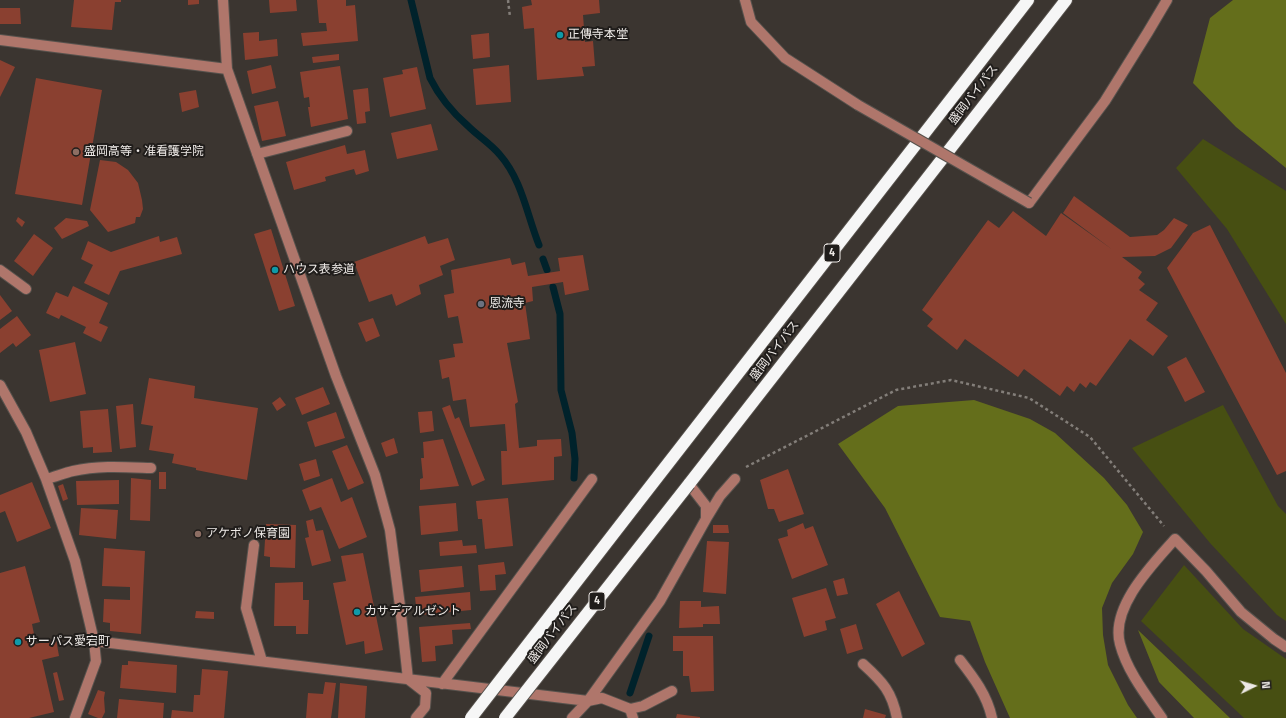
<!DOCTYPE html>
<meta charset="utf-8">
<style>
body{margin:0}
#map{position:relative;width:1286px;height:718px;overflow:hidden;background:#3b3530;font-family:"Titillium Web",sans-serif}
canvas{display:block}
.north{position:absolute;left:1234px;top:666px;width:40px;height:40px;-webkit-text-stroke:3px #201d1b;paint-order:stroke;rotate:85deg;font-size:11px;font-weight:700;line-height:16px;text-align:center;color:#ede9e6}
.north::after{content:'';display:block;margin:auto;width:14px;height:18px;background:#ede9e6;clip-path:polygon(50% 0,100% 100%,50% 72%,0 100%)}
</style>
<div id="map">
<canvas width="1286" height="718"></canvas>
<div class="north">N</div>
</div>
<script>
const ctx = document.querySelector('canvas').getContext('2d');
ctx.lineJoin = 'round';
function fillPath(path, color) { ctx.fillStyle = color; ctx.fill(path, 'evenodd'); }
function stroke(path, color, width, dash) { ctx.strokeStyle = color; ctx.lineWidth = width; ctx.lineCap = dash ? 'butt' : 'round'; ctx.setLineDash(dash || []); ctx.stroke(path); }
function label(font, color, halo, rows, align = 'center') {
  ctx.font = font + ' "Titillium Web","Noto Sans JP",sans-serif'; ctx.lineWidth = 4; ctx.setLineDash([]); ctx.textBaseline = 'middle'; ctx.strokeStyle = halo; ctx.fillStyle = color; for (const [text, x, y, turn = 0] of rows) {
    ctx.save(); ctx.translate(x, y); ctx.rotate((+turn || 0) * Math.PI / 180); ctx.textAlign = isNaN(turn) ? turn : align; if (halo) ctx.strokeText(text, 0, 0); ctx.fillText(text, 0, 0); ctx.restore();
  }
}
const green = new Path2D(`
 M 1203,139 L 1286,191 L 1286,324 L 1227,229 L 1176,168 Z
 M 1223,405 L 1278,506 L 1286,514 L 1286,621 L 1277,615 L 1210,543 L 1132,448 Z
 M 1184,565 L 1243,629 L 1286,659 L 1286,718 L 1244,718 L 1141,621 Z`);
const forest = new Path2D(`
 M 1233,0 L 1286,0 L 1286,168 L 1236,127 L 1193,83 L 1210,18 Z
 M 974,400 L 1030,419 L 1055,433 L 1104,478 L 1127,505 L 1143,532 L 1133,554 L 1112,583 L 1102,608 L 1103,635 L 1108,665 L 1128,705 L 1137,718 L 1010,718 L 985,662 L 970,621 L 940,617 L 885,508 L 838,444 L 898,406 Z
 M 1138,630 L 1230,718 L 1194,718 L 1159,682 Z`);
const stream = new Path2D(`
 M 411,0 L 430,78 C 439,96 453,113 468,126 C 478,136 491,144 500,155 C 522,180 527,215 539,245
 M 543,259 L 547,270
 M 553,287 L 560,314 L 561,390 L 572,433 L 575,459 L 574,478
 M 630,693 L 649,636`);
const building = new Path2D(`
 M 74,0 L 121,0 L 121,2 L 115,2 L 112,30 L 71,27 Z
 M 188,0 L 199,0 L 199,4 L 188,5 Z
 M 269,0 L 296,0 L 297,11 L 270,13 Z
 M 317,0 L 346,0 L 346,6 L 355,5 L 358,41 L 303,46 L 301,33 L 327,31 L 326,23 L 319,23 Z
 M 531,0 L 599,0 L 600,13 L 583,15 L 585,42 L 593,41 L 595,66 L 582,67 L 584,76 L 537,80 L 534,28 L 524,29 L 522,7 L 532,5 Z
 M 0,8 L 20,8 L 21,24 L 0,24 Z
 M 259,32 L 259,41 L 277,39 L 278,56 L 245,60 L 243,33 Z
 M 489,33 L 490,57 L 473,59 L 471,35 Z
 M 339,54 L 339,60 L 313,63 L 312,57 Z
 M 0,60 L 15,67 L 0,97 Z
 M 271,65 L 276,88 L 252,94 L 247,71 Z
 M 509,65 L 511,102 L 476,105 L 473,69 Z
 M 340,66 L 348,119 L 311,127 L 308,107 L 310,107 L 309,97 L 304,98 L 300,72 Z
 M 417,67 L 426,109 L 390,117 L 383,78 L 403,74 L 402,70 Z
 M 36,78 L 102,90 L 82,205 L 15,194 Z
 M 368,88 L 370,111 L 365,112 L 366,123 L 357,124 L 353,90 Z
 M 196,90 L 199,107 L 182,112 L 179,93 Z
 M 278,101 L 286,136 L 262,141 L 254,106 Z
 M 431,124 L 438,150 L 397,159 L 391,133 Z
 M 345,145 L 347,154 L 365,150 L 369,171 L 356,175 L 354,169 L 325,177 L 326,181 L 294,190 L 286,162 Z
 M 100,160 L 116,162 L 128,170 L 138,183 L 142,200 L 143,209 L 140,217 L 136,217 L 135,223 L 108,232 L 90,210 Z
 M 1074,196 L 1130,237 L 1157,235 L 1164,230 L 1174,218 L 1188,225 L 1171,248 L 1155,256 L 1122,257 L 1142,272 L 1138,278 L 1145,284 L 1139,290 L 1158,303 L 1146,320 L 1168,336 L 1153,356 L 1130,339 L 1096,386 L 1090,382 L 1086,388 L 1080,383 L 1074,392 L 1067,386 L 1060,396 L 1024,369 L 1018,377 L 965,339 L 957,350 L 927,326 L 933,319 L 922,310 L 988,220 L 999,228 L 1013,211 L 1046,236 L 1061,213 L 1113,250 L 1063,213 Z
 M 18,217 L 25,222 L 22,227 L 16,221 Z
 M 66,218 L 87,221 L 89,226 L 62,239 L 54,228 Z
 M 1210,225 L 1286,373 L 1286,471 L 1277,475 L 1167,268 L 1193,233 Z
 M 271,229 L 295,306 L 279,311 L 254,234 Z
 M 34,234 L 53,248 L 33,276 L 14,261 Z
 M 159,236 L 160,242 L 177,237 L 182,254 L 120,271 L 109,295 L 84,283 L 93,265 L 81,259 L 88,241 L 111,252 Z
 M 425,236 L 428,244 L 448,238 L 455,260 L 440,266 L 443,275 L 419,285 L 421,294 L 396,306 L 392,294 L 369,302 L 354,262 Z
 M 583,255 L 589,290 L 565,295 L 563,282 L 532,287 L 533,301 L 525,303 L 530,339 L 507,343 L 518,402 L 515,404 L 519,448 L 537,446 L 537,440 L 561,439 L 562,456 L 554,457 L 554,480 L 502,485 L 501,451 L 507,451 L 505,424 L 470,427 L 466,399 L 453,401 L 449,377 L 442,379 L 439,360 L 455,357 L 453,344 L 463,343 L 458,316 L 448,318 L 444,295 L 454,293 L 451,270 L 510,258 L 512,265 L 525,262 L 528,276 L 560,271 L 558,258 Z
 M 73,286 L 108,303 L 99,323 L 108,327 L 101,342 L 83,333 L 86,327 L 61,315 L 59,319 L 46,313 L 56,292 L 68,297 Z
 M 0,295 L 12,311 L 0,320 Z
 M 17,316 L 31,335 L 16,347 L 13,343 L 0,353 L 0,329 Z
 M 373,318 L 380,336 L 366,342 L 358,323 Z
 M 75,342 L 86,394 L 50,402 L 39,350 Z
 M 1186,357 L 1205,392 L 1185,402 L 1167,367 Z
 M 149,378 L 195,386 L 194,398 L 258,408 L 247,480 L 196,470 L 196,468 L 172,463 L 174,454 L 149,450 L 153,426 L 141,424 Z
 M 323,387 L 330,404 L 302,415 L 295,398 Z
 M 280,397 L 286,405 L 277,411 L 272,403 Z
 M 133,404 L 136,447 L 120,449 L 116,406 Z
 M 450,405 L 455,419 L 459,417 L 485,480 L 472,486 L 442,408 Z
 M 108,409 L 112,452 L 93,453 L 93,447 L 83,448 L 80,411 Z
 M 432,411 L 434,431 L 420,433 L 418,412 Z
 M 336,412 L 345,438 L 315,447 L 307,422 Z
 M 394,438 L 398,453 L 386,457 L 381,443 Z
 M 443,439 L 459,486 L 420,490 L 420,479 L 423,478 L 421,458 L 424,458 L 423,442 Z
 M 347,445 L 364,483 L 348,490 L 332,451 Z
 M 316,459 L 320,476 L 304,481 L 299,464 Z
 M 788,469 L 804,514 L 779,522 L 774,509 L 768,509 L 760,480 Z
 M 159,472 L 166,472 L 166,489 L 159,489 Z
 M 131,478 L 151,480 L 150,521 L 130,520 Z
 M 332,478 L 341,502 L 352,497 L 367,537 L 339,549 L 321,507 L 310,511 L 302,490 Z
 M 119,480 L 119,504 L 77,505 L 76,481 Z
 M 32,482 L 51,528 L 17,542 L 5,511 L 0,513 L 0,495 Z
 M 63,484 L 68,499 L 63,501 L 58,486 Z
 M 508,498 L 513,546 L 485,549 L 482,519 L 478,519 L 476,501 Z
 M 456,503 L 458,531 L 421,535 L 419,506 Z
 M 81,508 L 118,510 L 116,539 L 79,535 Z
 M 313,519 L 316,531 L 323,530 L 331,561 L 312,566 L 305,538 L 309,537 L 306,521 Z
 M 803,523 L 805,529 L 813,526 L 828,565 L 792,579 L 778,539 L 788,536 L 787,530 Z
 M 266,524 L 296,525 L 295,568 L 270,567 L 270,557 L 264,556 Z
 M 713,525 L 728,525 L 729,533 L 713,533 Z
 M 462,540 L 463,546 L 476,545 L 477,553 L 440,556 L 439,542 Z
 M 707,541 L 729,542 L 726,594 L 703,592 Z
 M 104,548 L 145,551 L 141,634 L 110,631 L 110,623 L 103,622 L 104,599 L 130,600 L 130,587 L 102,586 Z
 M 363,553 L 383,650 L 365,654 L 364,641 L 346,645 L 333,583 L 346,581 L 341,556 Z
 M 504,562 L 506,574 L 495,575 L 496,590 L 480,591 L 478,565 Z
 M 25,566 L 40,622 L 32,624 L 36,644 L 56,639 L 59,656 L 42,660 L 54,712 L 29,718 L 0,718 L 0,573 Z
 M 462,566 L 464,587 L 421,592 L 419,570 Z
 M 844,578 L 848,594 L 837,596 L 833,581 Z
 M 303,582 L 303,600 L 309,600 L 308,634 L 296,634 L 296,626 L 274,626 L 275,583 Z
 M 826,588 L 836,618 L 825,621 L 827,630 L 804,637 L 792,598 Z
 M 899,591 L 925,644 L 902,657 L 876,604 Z
 M 470,592 L 471,610 L 421,615 L 421,605 L 416,606 L 415,597 Z
 M 680,601 L 701,601 L 701,607 L 719,606 L 720,624 L 703,624 L 703,627 L 679,628 Z
 M 196,611 L 214,612 L 214,619 L 195,618 Z
 M 470,623 L 471,629 L 452,630 L 453,644 L 435,646 L 436,661 L 422,662 L 419,627 Z
 M 856,624 L 863,649 L 847,654 L 840,629 Z
 M 673,636 L 713,636 L 714,691 L 691,692 L 689,676 L 683,676 L 683,651 L 673,651 Z
 M 128,661 L 177,665 L 176,693 L 120,688 L 122,665 L 128,665 Z
 M 202,669 L 228,671 L 224,718 L 171,718 L 172,710 L 193,712 L 194,695 L 200,695 Z
 M 57,672 L 64,700 L 59,701 L 53,673 Z
 M 325,682 L 336,683 L 331,718 L 306,718 L 308,693 L 323,694 Z
 M 340,683 L 367,686 L 365,718 L 338,718 Z
 M 98,690 L 105,692 L 104,698 L 105,712 L 102,718 L 98,718 L 88,714 Z
 M 119,699 L 164,703 L 163,718 L 117,718 Z
 M 865,709 L 886,715 L 885,718 L 863,718 Z
 M 677,714 L 700,717 L 700,718 L 676,718 Z`);
const path = new Path2D(`
 M 508,0 L 510,17
 M 746,467 L 896,390 L 951,380 L 1029,398 L 1090,437 L 1164,526`);
const minor = new Path2D(`
 M 223,0 L 227,69 L 336,376 L 375,475 L 390,530 L 400,606 L 408,679 L 426,693 L 425,707 L 416,718
 M 745,0 L 751,22 L 785,58 L 858,105
 M 0,40 L 227,69
 M 257,154 L 347,131
 M 1029,203 L 1105,101 L 1148,32 L 1167,0
 M 0,270 L 26,289
 M 0,385 L 26,432 L 46,479 L 75,561 L 84,599 L 94,641 L 96,661 L 75,718
 M 46,479 C 55,477 64,473 73,471 C 99,465 125,467 151,468
 M 689,484 L 706,506 L 706,519
 M 254,545 L 246,608 L 262,661
 M 94,641 L 588,701 L 572,718
 M 960,660 C 974,678 987,695 992,718
 M 863,664 C 883,682 892,692 897,718
 M 442,684 L 592,479
 M 588,701 L 660,601 L 706,519 L 720,496 L 735,479
 M 588,701 L 602,698 L 630,709 L 633,718
 M 630,709 L 643,706 L 672,691
 M 1162,718 C 1146,695 1127,671 1120,644 C 1110,607 1153,564 1175,539 L 1206,571 L 1241,612 L 1274,639 L 1286,647`);
const highway = new Path2D(`
 M 689,484 L 1066,0
 M 635,506 L 1028,0`);
const minorBridge = new Path2D(`
 M 858,105 L 1029,203`);
const highwayBridge = new Path2D(`
 M 471,718 L 635,506
 M 505,718 L 689,484`);
const markers = [
 [560,35,4,"#0f9aa8"],
 [76,152,4,"#8d6e63"],
 [275,270,4,"#0f9aa8"],
 [481,304,4,"#6b7280"],
 [198,534,4,"#8d6e63"],
 [357,612,4,"#0f9aa8"],
 [18,642,4,"#0f9aa8"]
];
const shields = [
 [832,253,16],
 [597,601,16]
];
const shieldNames = [
 ["4",832,253],
 ["4",597,601]
];
const poiNames = [
 ["正傳寺本堂",568,35],
 ["盛岡高等・准看護学院",84,152],
 ["ハウス表参道",283,270],
 ["恩流寺",489,304],
 ["アケボノ保育園",206,534],
 ["カサデアルゼント",365,612],
 ["サーパス愛宕町",26,642]
];
const streetNames = [
 ["盛岡バイパス",974,95,-52],
 ["盛岡バイパス",775,351,-52],
 ["盛岡バイパス",553,634,-52]
];
fillPath(green, '#474f12');
fillPath(forest, '#646e1b');
stroke(stream, '#00222b', 7);
fillPath(building, '#8a4030');
stroke(minor, '#57524d', 12);
stroke(highway, '#57524d', 14);
stroke(path, '#837e79', 2.5, [3, 3]);
stroke(minor, '#af766b', 10);
stroke(highway, '#f6f6f6', 12);
stroke(minorBridge, '#57524d', 12, []);
stroke(highwayBridge, '#57524d', 14, []);
stroke(minorBridge, '#af766b', 10);
stroke(highwayBridge, '#f6f6f6', 12);
for (const [x, y, r, color] of markers) { const dot = new Path2D(); dot.arc(x, y, r, 0, 2 * Math.PI); ctx.fillStyle = color; ctx.fill(dot); stroke(dot, '#201d1b', 1.5); }
for (const [x, y, w] of shields) { const box = new Path2D(); box.roundRect(x - w / 2, y - 9, w, 18, 3); ctx.fillStyle = '#201d1b'; ctx.fill(box); stroke(box, '#ede9e6', 1); }
label('bold 11px', '#ede9e6', null, shieldNames);
label('12px', '#ede9e6', '#201d1b', poiNames, 'left');
label('12px', '#ede9e6', '#201d1b', streetNames);
</script>
